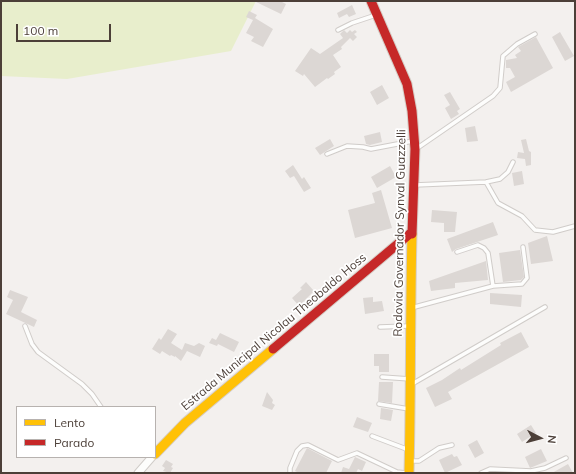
<!DOCTYPE html>
<style>
body{margin:0}
#map{position:relative;width:576px;height:474px;overflow:hidden;background:#f3f0ee;font-family:Mulish,sans-serif}
canvas{display:block}
.frame{position:absolute;inset:0;border:2px solid #4c3f38;pointer-events:none}
.legend{position:absolute;left:16px;top:406px;width:140px;height:52px;box-sizing:border-box;background:#fff;border:1px solid #b7b2af;margin:0;padding:5px 7px;list-style:none;font-size:12px;color:#4c3f38}
.legend li{display:flex;align-items:center;gap:8px;height:20px}
.legend b{width:20px;border:1px solid #b7b2af}
.north{position:absolute;left:520px;top:418px;width:40px;height:40px;-webkit-text-stroke:3px #fff;paint-order:stroke;rotate:96deg;font-size:11px;font-weight:700;line-height:16px;text-align:center;color:#4c3f38}
.north::after{content:'';display:block;margin:auto;width:14px;height:18px;background:#4c3f38;clip-path:polygon(50% 0,100% 100%,50% 72%,0 100%)}
.scale{position:absolute;left:16px;top:24px;width:95px;height:18px;box-sizing:border-box;border:2px solid #4c3f38;border-top:0;padding-left:5px;font-size:12px;line-height:14px;white-space:nowrap;color:#4c3f38;-webkit-text-stroke:3px #fff;paint-order:stroke}
</style>
<div id="map">
<canvas width="576" height="474"></canvas>
<div class="frame"></div>
<ul class="legend">
<li><b style="height:5px;background:#ffc107"></b>Lento</li>
<li><b style="height:5px;background:#c62828"></b>Parado</li>
</ul>
<div class="north">N</div>
<div class="scale">100 m</div>
</div>
<script>
const ctx = document.querySelector('canvas').getContext('2d');
ctx.lineJoin = 'round';
function fillPath(path, color) { ctx.fillStyle = color; ctx.fill(path, 'evenodd'); }
function stroke(path, color, width, dash) { ctx.strokeStyle = color; ctx.lineWidth = width; ctx.lineCap = dash ? 'butt' : 'round'; ctx.setLineDash(dash || []); ctx.stroke(path); }
function label(font, color, halo, rows, align = 'center') {
  ctx.font = font + ' Mulish,sans-serif'; ctx.lineWidth = 3.5; ctx.setLineDash([]); ctx.textBaseline = 'middle'; ctx.strokeStyle = halo; ctx.fillStyle = color; for (const [text, x, y, turn = 0] of rows) {
    ctx.save(); ctx.translate(x, y); ctx.rotate((+turn || 0) * Math.PI / 180); ctx.textAlign = isNaN(turn) ? turn : align; if (halo) ctx.strokeText(text, 0, 0); ctx.fillText(text, 0, 0); ctx.restore();
  }
}
const green = new Path2D(`
 M 1,1 L 256,1 L 231,51 L 67,79 L 1,76 Z`);
const building = new Path2D(`
 M 254,1 L 280,1 L 286,4 L 281,14 Z
 M 352,5 L 356,14 L 349,17 L 347,14 L 339,18 L 337,13 Z
 M 249,11 L 257,15 L 255,18 L 273,29 L 263,47 L 251,41 L 254,37 L 246,33 L 253,20 L 246,17 Z
 M 344,30 L 347,33 L 350,30 L 352,32 L 355,30 L 357,32 L 354,34 L 357,37 L 353,41 L 350,38 L 341,47 L 342,49 L 333,55 L 341,67 L 334,72 L 335,74 L 328,79 L 327,78 L 315,87 L 304,74 L 303,76 L 295,71 L 311,48 L 320,54 L 343,38 L 340,34 Z
 M 560,32 L 574,56 L 565,61 L 552,37 Z
 M 536,37 L 553,68 L 511,92 L 506,82 L 515,77 L 510,68 L 506,68 L 506,60 L 517,58 L 515,55 L 521,51 L 518,47 Z
 M 382,85 L 389,98 L 377,105 L 370,92 Z
 M 450,92 L 460,109 L 457,111 L 459,114 L 451,119 L 445,108 L 450,105 L 444,95 Z
 M 475,126 L 478,141 L 467,142 L 465,128 Z
 M 380,132 L 382,142 L 370,145 L 366,144 L 364,136 Z
 M 330,139 L 334,146 L 320,155 L 315,148 Z
 M 526,139 L 529,151 L 531,152 L 531,165 L 526,166 L 525,159 L 517,158 L 518,152 L 524,153 L 521,140 Z
 M 293,165 L 302,179 L 304,177 L 311,188 L 304,192 L 294,176 L 290,178 L 285,171 Z
 M 390,166 L 396,177 L 377,188 L 371,177 Z
 M 522,171 L 524,184 L 514,186 L 512,173 Z
 M 381,190 L 392,228 L 355,238 L 348,210 L 375,203 L 372,193 Z
 M 432,210 L 457,212 L 455,232 L 444,232 L 444,223 L 431,222 Z
 M 493,222 L 498,235 L 456,249 L 452,252 L 447,239 Z
 M 547,236 L 553,261 L 531,264 L 528,243 Z
 M 520,250 L 524,277 L 521,280 L 503,282 L 499,253 Z
 M 486,261 L 488,280 L 455,283 L 455,288 L 431,291 L 429,281 Z
 M 306,282 L 314,291 L 299,306 L 292,298 L 302,289 L 300,288 Z
 M 10,290 L 28,297 L 21,312 L 37,320 L 34,327 L 6,314 L 13,300 L 7,297 Z
 M 490,293 L 522,295 L 521,307 L 490,304 Z
 M 373,297 L 373,302 L 382,301 L 384,311 L 365,314 L 363,298 Z
 M 168,329 L 177,334 L 171,343 L 182,350 L 185,343 L 194,346 L 199,343 L 205,346 L 200,357 L 187,351 L 181,361 L 175,356 L 175,357 L 171,355 L 170,356 L 162,351 L 160,354 L 152,349 L 159,338 L 161,340 Z
 M 521,332 L 529,347 L 448,392 L 452,399 L 435,407 L 426,388 L 442,380 L 460,368 L 461,370 L 501,345 L 500,343 Z
 M 220,333 L 239,342 L 234,352 L 218,344 L 217,346 L 209,343 L 212,338 L 216,340 Z
 M 374,354 L 389,354 L 389,372 L 379,372 L 379,366 L 374,366 Z
 M 379,382 L 393,382 L 392,403 L 378,401 Z
 M 267,392 L 273,400 L 272,403 L 275,405 L 272,410 L 262,406 Z
 M 381,408 L 393,410 L 391,421 L 380,419 Z
 M 357,417 L 372,423 L 368,432 L 353,427 Z
 M 531,425 L 536,433 L 522,442 L 517,434 Z
 M 477,440 L 484,453 L 475,458 L 468,445 Z
 M 307,448 L 332,461 L 326,473 L 299,473 L 295,471 Z
 M 541,449 L 547,461 L 530,468 L 525,457 Z
 M 452,454 L 454,457 L 457,456 L 462,465 L 445,473 L 439,460 Z
 M 355,457 L 366,462 L 362,471 L 358,469 L 356,473 L 341,473 L 343,467 L 349,469 Z
 M 166,460 L 173,464 L 171,467 L 173,468 L 170,473 L 163,471 L 165,468 L 162,466 Z
 M 568,464 L 573,473 L 552,473 Z`);
const lane = new Path2D(`
 M 338,30 L 352,23 L 376,15
 M 416,149 L 493,96 L 500,88 L 503,56 L 517,44 L 535,34
 M 327,154 L 347,146 L 363,147 L 371,149 L 413,141
 M 486,182 L 498,203 L 522,216 L 535,230 L 553,232 L 575,226
 M 415,185 L 486,182 L 500,179 L 508,172 L 513,162
 M 457,252 L 478,245 L 484,248 L 488,253 L 493,286
 M 411,308 L 493,286 L 522,284 L 527,278 L 523,247
 M 25,326 L 32,344 L 38,352 L 82,384 L 92,394 L 101,407
 M 380,327 L 409,326
 M 382,377 L 410,379
 M 412,384 L 545,307
 M 379,404 L 409,409
 M 372,436 L 409,450
 M 410,461 L 419,461 L 439,448 L 452,445
 M 290,473 L 290,468 L 297,451 L 302,446 L 308,445 L 338,460 L 357,453 L 397,472 L 406,473
 M 481,473 L 490,469 L 531,471 L 545,468 L 566,458`);
const street = new Path2D(`
 M 138,473 L 152,457`);
const slow = new Path2D(`
 M 155,454 L 185,423 L 273,349
 M 409,473 C 411,393 410,314 412,234`);
const jam = new Path2D(`
 M 371,1 L 407,84 L 412,111 L 415,149 L 412,234
 M 273,349 L 412,232`);
const streetNames = [
 ["Rodovia Governador Synval Guazzelli",400,233,-89],
 ["Estrada Municipal Nicolau Theobaldo Hoss",274,332,-40]
];
fillPath(green, '#e8eecc');
fillPath(building, '#dcd7d4');
stroke(lane, '#d0ccc9', 5.5);
stroke(street, '#d0ccc9', 9);
stroke(slow, '#d5cdc6', 11);
stroke(jam, '#d5cdc6', 11);
stroke(lane, '#fdfdfc', 3.5);
stroke(street, '#fdfdfc', 7);
stroke(slow, '#ffc107', 9);
stroke(jam, '#c62828', 9);
label('12px', '#4c3f38', '#fff', streetNames);
</script>
